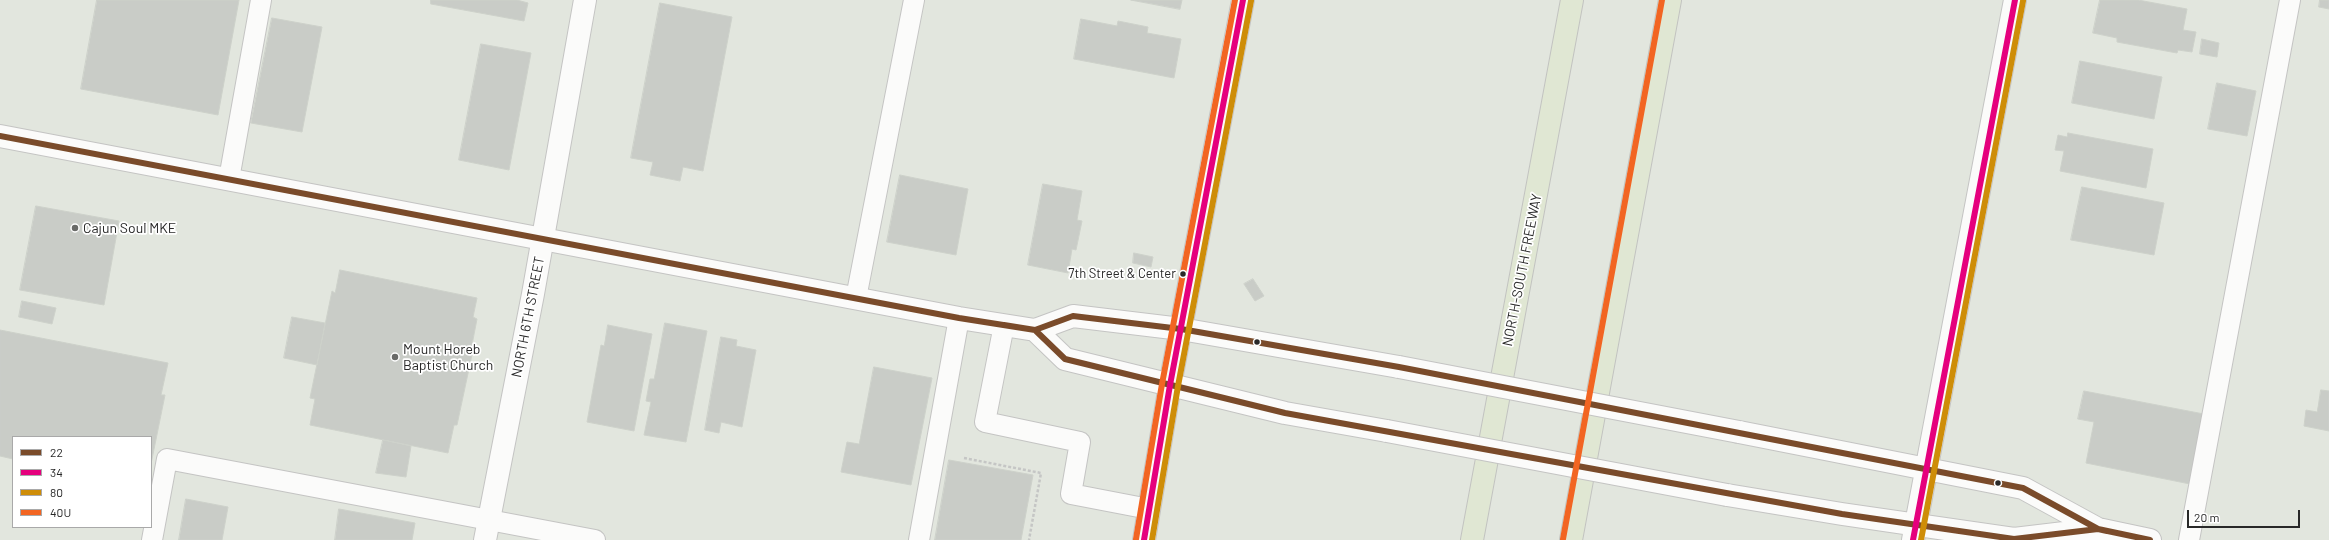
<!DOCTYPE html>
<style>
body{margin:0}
#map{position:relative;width:2329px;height:540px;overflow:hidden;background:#e2e6de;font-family:Barlow,sans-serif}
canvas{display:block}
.legend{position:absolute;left:12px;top:436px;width:140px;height:92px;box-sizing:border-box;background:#fff;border:1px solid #a9a9a9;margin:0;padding:5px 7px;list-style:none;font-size:12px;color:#282828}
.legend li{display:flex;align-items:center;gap:8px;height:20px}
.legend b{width:20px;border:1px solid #a9a9a9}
.scale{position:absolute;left:2187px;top:510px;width:113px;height:18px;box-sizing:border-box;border:2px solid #282828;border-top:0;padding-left:5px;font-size:12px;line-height:14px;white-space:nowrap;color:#282828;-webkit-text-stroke:3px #fff;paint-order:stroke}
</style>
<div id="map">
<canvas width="2329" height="540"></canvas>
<ul class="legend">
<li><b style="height:5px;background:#7a4b2a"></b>22</li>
<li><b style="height:5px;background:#e5007d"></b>34</li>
<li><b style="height:5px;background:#ce8d08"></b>80</li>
<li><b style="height:5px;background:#f26522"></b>40U</li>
</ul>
<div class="scale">20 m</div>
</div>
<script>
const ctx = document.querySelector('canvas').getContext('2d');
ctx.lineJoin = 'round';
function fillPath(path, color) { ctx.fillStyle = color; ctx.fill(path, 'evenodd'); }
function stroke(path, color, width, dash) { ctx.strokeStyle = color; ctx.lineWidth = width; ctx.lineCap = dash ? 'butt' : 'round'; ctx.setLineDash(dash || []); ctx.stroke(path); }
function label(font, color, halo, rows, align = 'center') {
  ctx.font = font + ' Barlow,sans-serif'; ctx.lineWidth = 3.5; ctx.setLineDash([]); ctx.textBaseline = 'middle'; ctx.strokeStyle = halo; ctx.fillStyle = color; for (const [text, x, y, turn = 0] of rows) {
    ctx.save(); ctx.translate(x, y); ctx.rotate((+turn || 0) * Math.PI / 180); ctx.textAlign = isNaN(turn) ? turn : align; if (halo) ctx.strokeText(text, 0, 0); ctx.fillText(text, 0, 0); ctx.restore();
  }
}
const building = new Path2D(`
 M 97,0 L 239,0 L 218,115 L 81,89 Z
 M 431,0 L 517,0 L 528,3 L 524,21 L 431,4 Z
 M 1131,0 L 1182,0 L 1180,9 Z
 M 2100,0 L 2138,0 L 2187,9 L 2183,30 L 2196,32 L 2192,52 L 2178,50 L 2177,53 L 2117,42 L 2117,38 L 2093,33 Z
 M 2320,0 L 2329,0 L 2329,9 L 2319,7 Z
 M 660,3 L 732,17 L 703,171 L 683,167 L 680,181 L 650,175 L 653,162 L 631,158 Z
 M 272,18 L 322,27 L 302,132 L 251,123 Z
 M 1081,19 L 1117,26 L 1118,21 L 1148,27 L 1147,33 L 1181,39 L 1174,78 L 1074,59 Z
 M 2202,39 L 2219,43 L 2217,57 L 2200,54 Z
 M 481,44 L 531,53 L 509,170 L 459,160 Z
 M 2080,61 L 2162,77 L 2154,119 L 2072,103 Z
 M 2217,83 L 2256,91 L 2247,136 L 2208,129 Z
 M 2068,133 L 2153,149 L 2146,188 L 2060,171 L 2064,151 L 2055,150 L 2058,135 L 2067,137 Z
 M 900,175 L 968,189 L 956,255 L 887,242 Z
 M 1043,184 L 1082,191 L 1077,220 L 1082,221 L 1076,250 L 1072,249 L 1068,273 L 1028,265 Z
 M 2082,187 L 2164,203 L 2154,255 L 2071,240 Z
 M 36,206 L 119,221 L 104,305 L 20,290 Z
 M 1134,253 L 1153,257 L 1151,267 L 1133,263 Z
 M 340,270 L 477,298 L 473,317 L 477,319 L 471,350 L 473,350 L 457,425 L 454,425 L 448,453 L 310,425 L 315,399 L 310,398 L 332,291 L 335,293 Z
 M 1253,279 L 1264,296 L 1255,301 L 1244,284 Z
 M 22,301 L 56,308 L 52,324 L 19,317 Z
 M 292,317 L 325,323 L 317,365 L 284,358 Z
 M 665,323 L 707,331 L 686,442 L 644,435 L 651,402 L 646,401 L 650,379 L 654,379 Z
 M 608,325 L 652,334 L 634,431 L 587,422 L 601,345 L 604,346 Z
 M 0,330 L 168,363 L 161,395 L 165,395 L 151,464 L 151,437 L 13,437 L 13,459 L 0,456 Z
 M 721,337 L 737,340 L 736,346 L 756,350 L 742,427 L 721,422 L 719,433 L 705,430 Z
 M 874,367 L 932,378 L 911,485 L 841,472 L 847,442 L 859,444 Z
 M 2321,390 L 2329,391 L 2329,431 L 2304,426 L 2306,410 L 2317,412 Z
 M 2084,391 L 2209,415 L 2195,485 L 2086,463 L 2094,422 L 2078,419 Z
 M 383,440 L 411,446 L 406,477 L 376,473 Z
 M 949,460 L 1033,475 L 1021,540 L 935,540 Z
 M 186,499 L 228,507 L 222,540 L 179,540 Z
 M 339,509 L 415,523 L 412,540 L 335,540 Z`);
const path = new Path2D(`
 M 964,458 L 1041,473 L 1029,540`);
const lane = new Path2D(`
 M 229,179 L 261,0
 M 856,298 L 914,0
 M 1004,325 L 985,422 L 1080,442 L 1071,494 L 1149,509
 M 152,540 L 167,459 L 595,540
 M 919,540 L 959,318
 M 2189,540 L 2290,0`);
const street = new Path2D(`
 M 485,540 L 533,294 L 585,0`);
const secondary = new Path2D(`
 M 0,136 L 959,318 L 1035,330 L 1073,316 L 1181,329 L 1399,367
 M 1035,330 L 1065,359 L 1285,413 L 1387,431
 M 1739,432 L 2023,488 L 2098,529 L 2150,540
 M 1727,495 L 1842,514 L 2014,539 L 2098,529
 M 1144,540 L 1170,385 L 1243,0
 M 1913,540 L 2015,0`);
const highway = new Path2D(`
 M 1472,540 L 1572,0
 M 1571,540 L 1670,0`);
const secondaryBridge = new Path2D(`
 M 1399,367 L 1739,432
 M 1387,431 L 1727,495`);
const bus1 = new Path2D(`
 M 0,136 L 959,318 L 1035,330 L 1065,359 L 1285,413 L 1842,514 L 2014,539 L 2098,529 L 2150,540
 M 1004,325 L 1035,330 L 1073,316 L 1181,329 L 1399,367 L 2023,488 L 2098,529 L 2107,531`);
const bus2 = new Path2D(`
 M 1144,540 L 1170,385 L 1243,0
 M 1913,540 L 2015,0`);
const bus3 = new Path2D(`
 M 1152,540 L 1178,386 L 1251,1
 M 1921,540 L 2023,1`);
const bus4 = new Path2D(`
 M 1136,539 L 1162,384 L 1235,0
 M 1563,539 L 1662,0`);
const markers = [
 [75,228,4,"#696a68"],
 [1183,274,3.5,"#282828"],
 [1257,342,3.5,"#282828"],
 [395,357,4,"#696a68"],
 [1998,483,3.5,"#282828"]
];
const busNames = [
 ["7th Street & Center",1176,274]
];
const poiNames = [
 ["Cajun Soul MKE",83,228],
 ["Mount Horeb",403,349],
 ["Baptist Church",403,365]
];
const streetNames = [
 ["NORTH-SOUTH FREEWAY",1522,270,-79],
 ["NORTH 6TH STREET",528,317,-79]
];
fillPath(building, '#c9ccc7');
stroke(building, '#cdd1ca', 1);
stroke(lane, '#c4c4c3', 22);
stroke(street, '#c4c4c3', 24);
stroke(secondary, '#c4c4c3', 24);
stroke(highway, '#c2c3c0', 24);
stroke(path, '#c5c6c5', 2.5, [3, 2]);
stroke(lane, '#fbfbfa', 20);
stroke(street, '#fbfbfa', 22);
stroke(secondary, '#fbfbfa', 22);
stroke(highway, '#e0e7d3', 22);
stroke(secondaryBridge, '#c4c4c3', 24, []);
stroke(secondaryBridge, '#fbfbfa', 22);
stroke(bus1, '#7a4b2a', 6);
stroke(bus2, '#e5007d', 6);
stroke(bus3, '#ce8d08', 6);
stroke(bus4, '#f26522', 6);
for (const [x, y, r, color] of markers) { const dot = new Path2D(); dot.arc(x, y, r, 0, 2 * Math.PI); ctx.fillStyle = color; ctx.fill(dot); stroke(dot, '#fff', 1.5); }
label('13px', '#282828', '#fff', busNames, 'right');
label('14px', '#282828', '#fff', poiNames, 'left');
label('14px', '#282828', '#fff', streetNames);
</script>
